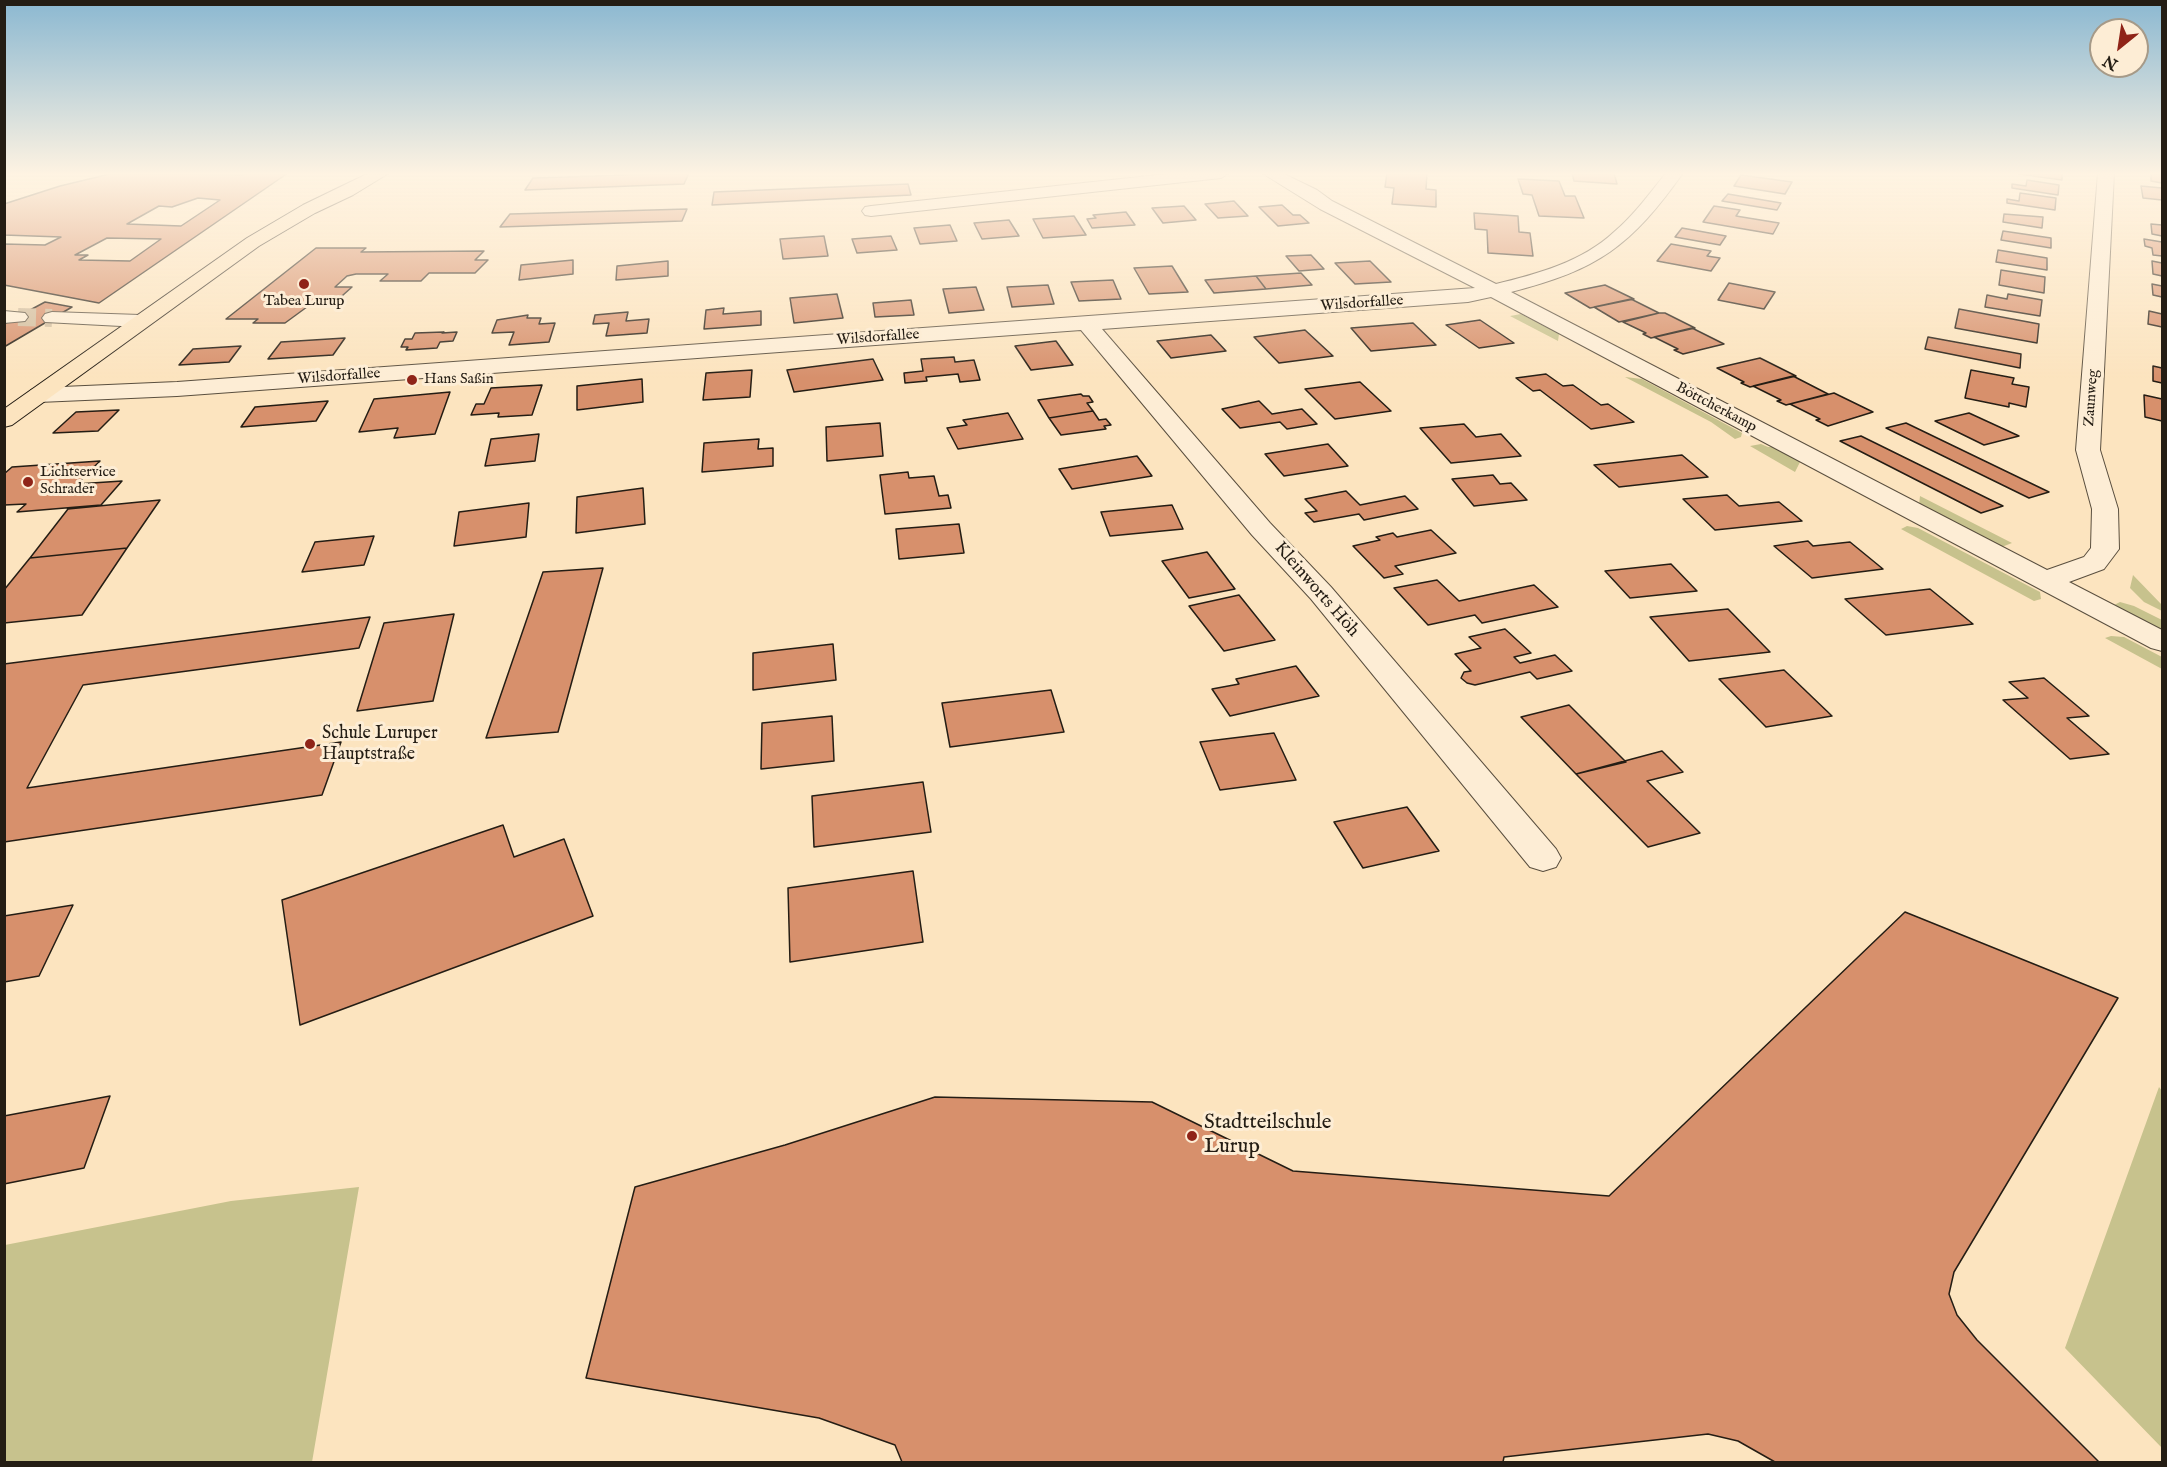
<!DOCTYPE html>
<meta charset="utf-8">
<style>
body{margin:0}
#map{position:relative;width:2167px;height:1467px;overflow:hidden;background:#fce4bf;font-family:"IM FELL English",serif}
canvas{display:block}
.frame{position:absolute;inset:0;border:6px solid #241d14;pointer-events:none}
.north{position:absolute;left:2089px;top:18px;width:60px;height:60px;box-sizing:border-box;background:#fdedd5;border:2px solid #a69a88;border-radius:50%;rotate:210deg;font-size:16px;font-weight:700;line-height:24px;text-align:center;color:#241d14}
.north::after{content:'';display:block;margin:auto;width:21px;height:27px;background:#8f2418;clip-path:polygon(50% 0,100% 100%,50% 72%,0 100%)}
</style>
<div id="map">
<canvas width="2167" height="1467"></canvas>
<div class="frame"></div>
<div class="north">N</div>
</div>
<script>
const ctx = document.querySelector('canvas').getContext('2d');
ctx.lineJoin = 'round';
function fillPath(path, color) { ctx.fillStyle = color; ctx.fill(path, 'evenodd'); }
function stroke(path, color, width, dash) { ctx.strokeStyle = color; ctx.lineWidth = width; ctx.lineCap = dash ? 'butt' : 'round'; ctx.setLineDash(dash || []); ctx.stroke(path); }
function label(font, color, halo, rows, align = 'center') {
  ctx.font = font + ' "IM FELL English",serif'; ctx.lineWidth = 6; ctx.setLineDash([]); ctx.textBaseline = 'middle'; ctx.strokeStyle = halo; ctx.fillStyle = color; for (const [text, x, y, turn = 0] of rows) {
    ctx.save(); ctx.translate(x, y); ctx.rotate((+turn || 0) * Math.PI / 180); ctx.textAlign = isNaN(turn) ? turn : align; if (halo) ctx.strokeText(text, 0, 0); ctx.fillText(text, 0, 0); ctx.restore();
  }
}
const green = new Path2D(`
 M 1521,314 L 1559,334 L 1558,341 L 1510,316 Z
 M 1625,377 L 1642,379 L 1742,433 L 1741,437 L 1735,439 L 1711,422 Z
 M 1761,444 L 1768,447 L 1781,447 L 1802,458 L 1795,472 L 1750,446 Z
 M 1920,496 L 2012,543 L 1999,548 L 1919,505 Z
 M 1907,526 L 1918,528 L 2040,592 L 2041,599 L 2034,601 L 1901,529 Z
 M 2133,575 L 2162,605 L 2162,611 L 2144,602 L 2130,588 Z
 M 2120,602 L 2134,606 L 2162,620 L 2162,630 L 2114,605 Z
 M 2111,636 L 2124,637 L 2162,657 L 2162,669 L 2105,638 Z
 M 2159,1087 L 2162,1091 L 2162,1448 L 2065,1348 Z
 M 359,1187 L 312,1462 L 5,1462 L 5,1245 L 231,1201 Z`);
const building = new Path2D(`
 M 114,173 L 243,175 L 246,173 L 288,173 L 99,303 L 4,285 L 4,244 L 45,245 L 61,237 L 4,235 L 4,204 L 60,186 ZM 198,198 L 220,200 L 181,226 L 127,224 L 159,206 L 172,207 ZM 107,238 L 161,239 L 130,261 L 79,260 L 88,255 L 75,255 Z
 M 689,173 L 684,184 L 525,190 L 533,178 Z
 M 1387,173 L 1427,173 L 1426,189 L 1436,190 L 1436,207 L 1392,204 L 1394,188 L 1385,187 Z
 M 1572,173 L 1614,173 L 1617,184 L 1574,181 Z
 M 2062,173 L 2062,180 L 2019,174 L 2019,173 Z
 M 2151,173 L 2162,175 L 2162,183 L 2151,181 Z
 M 1741,175 L 1792,182 L 1785,194 L 1734,186 Z
 M 1518,179 L 1559,181 L 1565,196 L 1575,196 L 1584,218 L 1539,216 L 1532,195 L 1523,194 Z
 M 2027,180 L 2059,185 L 2058,195 L 2012,188 L 2012,184 L 2026,186 Z
 M 908,184 L 911,195 L 712,205 L 714,192 Z
 M 2141,186 L 2162,188 L 2162,200 L 2143,198 Z
 M 2020,193 L 2056,198 L 2055,210 L 2007,203 L 2007,199 L 2019,201 Z
 M 1728,194 L 1781,203 L 1777,210 L 1722,201 Z
 M 1234,201 L 1248,216 L 1218,218 L 1205,204 Z
 M 1282,205 L 1293,215 L 1300,215 L 1309,223 L 1278,226 L 1259,207 Z
 M 1184,206 L 1196,220 L 1163,223 L 1152,208 Z
 M 1714,206 L 1740,210 L 1736,216 L 1779,223 L 1773,234 L 1703,222 Z
 M 687,209 L 682,221 L 500,227 L 510,214 Z
 M 1126,212 L 1135,225 L 1092,228 L 1087,219 L 1096,218 L 1093,215 Z
 M 1474,213 L 1518,216 L 1519,232 L 1530,233 L 1533,256 L 1488,253 L 1487,230 L 1475,229 Z
 M 2004,214 L 2043,217 L 2042,228 L 2003,222 Z
 M 1074,216 L 1086,235 L 1043,238 L 1033,219 Z
 M 1009,220 L 1019,236 L 982,239 L 974,223 Z
 M 2151,224 L 2162,225 L 2162,236 L 2152,234 Z
 M 950,225 L 957,241 L 920,244 L 914,228 Z
 M 1682,228 L 1726,236 L 1720,245 L 1675,237 Z
 M 2003,231 L 2051,238 L 2051,248 L 2001,240 Z
 M 824,236 L 828,256 L 783,259 L 780,239 Z
 M 891,236 L 897,250 L 857,253 L 852,239 Z
 M 2144,239 L 2162,242 L 2162,256 L 2153,255 L 2152,248 L 2145,246 Z
 M 1671,244 L 1711,251 L 1707,256 L 1720,258 L 1711,271 L 1657,261 Z
 M 316,248 L 366,248 L 361,252 L 484,251 L 475,260 L 488,260 L 475,273 L 429,273 L 421,281 L 380,281 L 388,274 L 356,274 L 347,276 L 335,287 L 352,287 L 333,304 L 311,304 L 285,323 L 253,323 L 258,319 L 226,319 Z
 M 1998,250 L 2047,258 L 2047,270 L 1996,262 Z
 M 1311,255 L 1324,269 L 1299,271 L 1286,256 Z
 M 573,260 L 573,274 L 519,280 L 521,265 Z
 M 668,261 L 668,276 L 616,280 L 617,266 Z
 M 1370,261 L 1391,282 L 1355,284 L 1335,263 Z
 M 2152,261 L 2162,263 L 2162,276 L 2153,274 Z
 M 1172,266 L 1188,292 L 1149,294 L 1134,268 Z
 M 2001,270 L 2045,277 L 2044,293 L 1999,285 Z
 M 1301,273 L 1312,285 L 1266,289 L 1256,276 Z
 M 1256,276 L 1266,289 L 1214,293 L 1205,280 Z
 M 1113,280 L 1121,299 L 1079,301 L 1071,282 Z
 M 1729,283 L 1775,292 L 1764,309 L 1718,300 Z
 M 2152,284 L 2162,286 L 2162,297 L 2153,295 Z
 M 1048,285 L 1054,304 L 1012,307 L 1007,287 Z
 M 1605,285 L 1634,299 L 1590,308 L 1565,293 Z
 M 976,287 L 984,310 L 949,313 L 943,289 Z
 M 837,294 L 843,318 L 794,323 L 790,298 Z
 M 2008,294 L 2042,300 L 2040,316 L 1985,307 L 1987,295 L 2007,299 Z
 M 1631,299 L 1659,313 L 1619,322 L 1594,307 Z
 M 911,300 L 914,315 L 875,317 L 873,303 Z
 M 45,302 L 72,307 L 4,347 L 4,324 Z
 M 724,308 L 723,314 L 761,311 L 761,325 L 704,329 L 706,310 Z
 M 1959,309 L 2039,324 L 2037,343 L 1955,328 Z
 M 2149,311 L 2162,314 L 2162,327 L 2148,324 Z
 M 628,312 L 626,321 L 649,319 L 647,333 L 606,336 L 609,323 L 593,324 L 595,315 Z
 M 1659,313 L 1665,313 L 1695,328 L 1651,338 L 1643,334 L 1646,333 L 1623,322 Z
 M 528,315 L 527,318 L 541,318 L 539,324 L 555,323 L 549,342 L 509,345 L 514,332 L 492,333 L 497,320 Z
 M 1480,320 L 1514,343 L 1479,348 L 1446,325 Z
 M 1413,323 L 1436,345 L 1371,351 L 1351,328 Z
 M 1692,328 L 1724,344 L 1683,354 L 1674,350 L 1678,349 L 1654,337 Z
 M 1305,330 L 1333,356 L 1279,363 L 1254,337 Z
 M 444,332 L 442,333 L 457,332 L 453,341 L 440,342 L 437,348 L 406,350 L 408,347 L 401,347 L 405,339 L 412,339 L 415,333 Z
 M 1211,335 L 1226,351 L 1171,358 L 1157,341 Z
 M 1928,337 L 2021,354 L 2020,368 L 1925,349 Z
 M 345,338 L 333,355 L 268,359 L 281,342 Z
 M 1056,341 L 1073,365 L 1031,370 L 1015,346 Z
 M 241,346 L 229,362 L 179,365 L 193,349 Z
 M 954,357 L 955,362 L 974,360 L 980,380 L 960,382 L 958,374 L 926,377 L 927,381 L 905,383 L 904,373 L 923,371 L 921,359 Z
 M 1760,358 L 1796,376 L 1750,387 L 1741,383 L 1744,382 L 1717,368 Z
 M 873,359 L 883,380 L 794,392 L 787,370 Z
 M 2153,366 L 2162,368 L 2162,383 L 2153,381 Z
 M 752,370 L 750,397 L 703,400 L 706,373 Z
 M 1971,370 L 2014,378 L 2012,384 L 2029,387 L 2026,407 L 2009,403 L 2009,407 L 1965,398 Z
 M 1546,374 L 1563,386 L 1573,385 L 1601,405 L 1608,404 L 1634,422 L 1591,429 L 1540,390 L 1533,391 L 1516,378 Z
 M 1793,376 L 1828,394 L 1786,405 L 1777,401 L 1781,400 L 1753,386 Z
 M 642,379 L 643,402 L 577,410 L 577,386 Z
 M 1360,382 L 1391,411 L 1335,419 L 1305,389 Z
 M 542,385 L 532,415 L 498,417 L 499,413 L 471,415 L 476,404 L 484,404 L 491,388 Z
 M 450,392 L 435,434 L 394,438 L 398,428 L 359,432 L 374,399 Z
 M 1834,393 L 1873,412 L 1828,426 L 1816,420 L 1820,419 L 1790,404 Z
 M 1081,394 L 1083,396 L 1089,396 L 1093,402 L 1087,403 L 1093,411 L 1049,418 L 1038,400 Z
 M 2144,395 L 2162,399 L 2162,421 L 2145,417 Z
 M 328,401 L 316,421 L 241,427 L 255,407 Z
 M 1259,401 L 1272,414 L 1302,409 L 1317,424 L 1287,429 L 1280,422 L 1240,428 L 1222,409 Z
 M 119,410 L 98,431 L 53,433 L 76,412 Z
 M 1093,411 L 1099,420 L 1106,419 L 1111,425 L 1104,426 L 1106,429 L 1061,435 L 1049,418 Z
 M 1008,413 L 1023,439 L 958,449 L 947,428 L 967,425 L 963,420 Z
 M 1969,413 L 2019,436 L 1984,445 L 1935,421 Z
 M 880,423 L 883,456 L 827,461 L 826,427 Z
 M 1906,423 L 2049,492 L 2029,498 L 1886,428 Z
 M 1464,424 L 1476,437 L 1501,434 L 1521,456 L 1451,463 L 1420,428 Z
 M 539,434 L 535,461 L 485,466 L 491,439 Z
 M 1861,436 L 2003,506 L 1981,513 L 1840,441 Z
 M 759,439 L 758,449 L 773,448 L 773,466 L 702,472 L 704,443 Z
 M 1328,444 L 1348,466 L 1284,476 L 1265,454 Z
 M 1682,455 L 1708,477 L 1619,487 L 1594,465 Z
 M 1137,456 L 1152,476 L 1072,489 L 1059,469 Z
 M 100,461 L 77,484 L 122,481 L 101,505 L 17,512 L 26,504 L 4,505 L 4,474 L 12,467 Z
 M 908,472 L 909,478 L 934,476 L 939,496 L 948,495 L 951,508 L 885,514 L 880,475 Z
 M 1493,475 L 1500,484 L 1511,483 L 1527,500 L 1474,506 L 1452,479 Z
 M 643,488 L 645,524 L 576,533 L 577,497 Z
 M 1346,491 L 1360,505 L 1405,496 L 1418,509 L 1364,520 L 1359,514 L 1314,522 L 1305,513 L 1317,511 L 1305,499 Z
 M 1727,495 L 1739,506 L 1779,502 L 1802,521 L 1715,530 L 1683,499 Z
 M 160,500 L 127,548 L 30,558 L 68,509 Z
 M 529,503 L 526,537 L 454,546 L 459,512 Z
 M 1172,505 L 1183,529 L 1110,536 L 1101,512 Z
 M 959,524 L 964,553 L 899,559 L 896,529 Z
 M 1431,530 L 1456,553 L 1395,566 L 1403,574 L 1384,578 L 1353,546 L 1380,540 L 1376,537 L 1393,533 L 1397,537 Z
 M 374,536 L 364,565 L 302,572 L 315,542 Z
 M 1808,541 L 1813,546 L 1850,542 L 1883,569 L 1812,578 L 1774,546 Z
 M 127,548 L 82,615 L 4,623 L 4,590 L 30,558 Z
 M 1207,552 L 1235,589 L 1189,598 L 1162,561 Z
 M 1671,564 L 1697,591 L 1630,598 L 1605,571 Z
 M 603,568 L 558,732 L 486,738 L 543,572 Z
 M 1437,580 L 1459,601 L 1534,585 L 1558,607 L 1482,623 L 1475,615 L 1428,625 L 1394,588 Z
 M 1930,589 L 1973,624 L 1886,635 L 1845,599 Z
 M 1239,595 L 1275,640 L 1224,651 L 1189,606 Z
 M 1728,609 L 1770,652 L 1689,661 L 1650,617 Z
 M 454,614 L 433,701 L 357,711 L 384,623 Z
 M 370,617 L 359,648 L 83,685 L 27,788 L 341,742 L 322,795 L 4,842 L 4,664 Z
 M 1505,629 L 1531,653 L 1514,657 L 1520,663 L 1555,655 L 1572,671 L 1537,679 L 1530,672 L 1475,685 L 1467,683 L 1461,678 L 1464,672 L 1471,671 L 1455,654 L 1481,648 L 1469,637 Z
 M 833,644 L 836,680 L 753,690 L 753,653 Z
 M 1296,666 L 1319,696 L 1230,716 L 1212,689 L 1239,684 L 1236,679 Z
 M 1784,670 L 1832,716 L 1766,727 L 1719,679 Z
 M 2044,678 L 2089,716 L 2067,718 L 2109,754 L 2070,759 L 2003,700 L 2028,698 L 2009,682 Z
 M 1051,690 L 1064,732 L 950,747 L 942,703 Z
 M 1569,705 L 1626,762 L 1576,774 L 1521,717 Z
 M 832,716 L 834,761 L 761,769 L 762,723 Z
 M 1274,733 L 1296,780 L 1220,790 L 1200,742 Z
 M 1662,751 L 1683,772 L 1647,781 L 1700,833 L 1648,847 L 1576,774 Z
 M 923,782 L 931,832 L 814,847 L 812,796 Z
 M 1407,807 L 1439,851 L 1363,868 L 1334,822 Z
 M 503,825 L 514,857 L 564,839 L 593,916 L 300,1025 L 282,900 Z
 M 913,871 L 923,942 L 790,962 L 788,888 Z
 M 73,905 L 39,976 L 4,982 L 4,916 Z
 M 1905,912 L 2118,998 L 1954,1272 L 1949,1294 L 1957,1315 L 1977,1340 L 2099,1462 L 1775,1462 L 1738,1441 L 1708,1434 L 1504,1457 L 1503,1462 L 902,1462 L 895,1445 L 819,1418 L 586,1378 L 635,1187 L 785,1145 L 935,1097 L 1152,1102 L 1293,1171 L 1609,1196 Z
 M 110,1096 L 84,1168 L 4,1184 L 4,1116 Z`);
const streetTunnel = new Path2D(`
 M 18,317 L 52,318`);
const street = new Path2D(`
 M 1176,173 L 1229,173 L 1221,178 L 871,216 L 865,215 L 862,211 L 865,207 L 871,206 Z
 M 1262,173 L 1282,173 L 1317,190 L 1332,201 L 1496,284 C 1537,274 1582,262 1614,232 C 1634,215 1650,193 1666,173 L 1683,173 C 1631,246 1598,270 1511,292 L 2047,570 L 2084,557 L 2091,548 L 2092,509 L 2076,450 L 2098,173 L 2114,173 L 2100,450 L 2118,509 L 2119,549 L 2104,569 L 2069,582 L 2162,630 L 2162,651 L 2151,648 L 1491,297 L 1468,302 L 1102,329 L 1270,523 L 1331,587 L 1556,849 L 1561,858 L 1556,867 L 1543,871 L 1530,867 L 1311,599 L 1252,535 L 1081,330 L 177,396 L 39,402 L 31,400 L 28,395 L 31,390 L 39,388 L 177,382 L 1475,288 L 1320,209 Z
 M 4,311 L 25,313 L 28,317 L 25,321 L 4,323 Z
 M 52,312 L 140,315 L 147,317 L 150,321 L 147,325 L 140,327 L 45,322 L 42,318 L 45,314 Z`);
const primary = new Path2D(`
 M 369,173 L 389,173 L 353,195 L 315,213 L 259,246 L 12,425 L 4,427 L 4,409 L 247,238 L 303,205 Z`);
const markers = [
 [304,284,6,"#8f2418"],
 [412,380,6,"#8f2418"],
 [28,482,6,"#8f2418"],
 [310,744,6,"#8f2418"],
 [1192,1136,6,"#8f2418"]
];
const farPoinames = [
 ["Tabea Lurup",304,302,"center"],
 ["Hans Saßin",424,380],
 ["Lichtservice",40,473],
 ["Schrader",40,490]
];
const farStreetnames = [
 ["Wilsdorfallee",1362,304,-4],
 ["Wilsdorfallee",878,338,-4],
 ["Wilsdorfallee",339,377,-4],
 ["Zaunweg",2092,398,-86],
 ["Böttcherkamp",1716,408,28]
];
const streetNames = [
 ["Kleinworts Höh",1316,590,49]
];
const poiNames = [
 ["Schule Luruper",322,734],
 ["Hauptstraße",322,755]
];
const nearPoinames = [
 ["Stadtteilschule",1204,1124],
 ["Lurup",1204,1148]
];
fillPath(green, '#c7c28d');
fillPath(building, '#d7906c');
stroke(building, '#241d14', 1.5);
stroke(streetTunnel, '#d1bc9d', 18, [18, 9]);
stroke(street, '#5a4f3f', 2);
stroke(primary, '#241d14', 2);
fillPath(street, '#fdedd5');
fillPath(primary, '#fce4bf');
const sky = ctx.createLinearGradient(0, 0, 0, 378);
sky.addColorStop(0, '#8bb8d1');
sky.addColorStop(0.46, '#fef3e2');
sky.addColorStop(1, '#fef3e200');
ctx.fillStyle = sky;
ctx.fillRect(0, 0, 2167, 378);
for (const [x, y, r, color] of markers) { const dot = new Path2D(); dot.arc(x, y, r, 0, 2 * Math.PI); ctx.fillStyle = color; ctx.fill(dot); stroke(dot, '#fdedd5', 2); }
label('15px', '#241d14', '#fdedd5', farPoinames, 'left');
label('15px', '#241d14', '#fdedd5', farStreetnames);
label('18px', '#241d14', '#fdedd5', streetNames);
label('18px', '#241d14', '#fdedd5', poiNames, 'left');
label('21px', '#241d14', '#fdedd5', nearPoinames, 'left');
</script>
